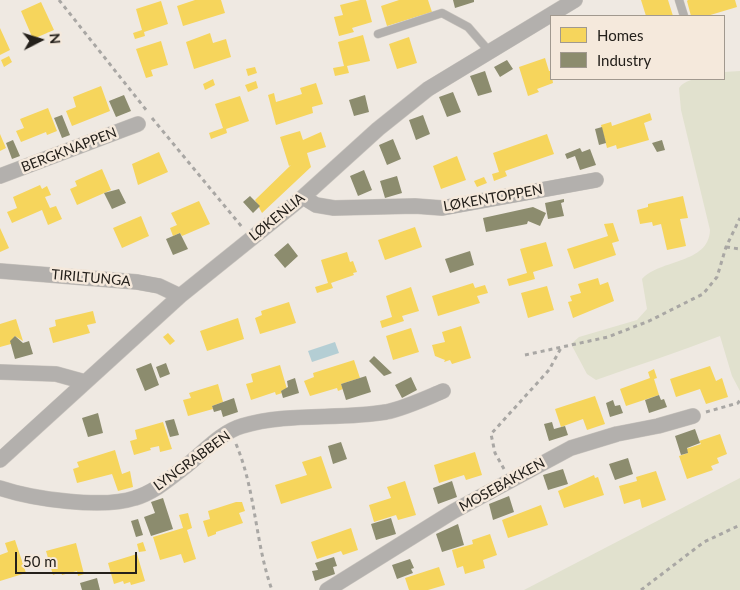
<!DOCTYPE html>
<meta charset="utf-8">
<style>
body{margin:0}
#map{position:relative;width:740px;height:590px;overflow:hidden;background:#efe9e2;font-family:Lato,sans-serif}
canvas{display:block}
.legend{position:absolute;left:550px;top:15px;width:175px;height:65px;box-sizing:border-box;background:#f5e9dc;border:1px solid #a1998f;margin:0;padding:6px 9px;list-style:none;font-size:15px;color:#24201b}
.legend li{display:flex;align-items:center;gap:10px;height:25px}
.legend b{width:25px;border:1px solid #a1998f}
.north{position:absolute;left:15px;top:15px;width:50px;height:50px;-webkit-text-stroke:4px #f5e9dc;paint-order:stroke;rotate:85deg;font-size:14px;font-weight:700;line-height:20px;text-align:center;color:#24201b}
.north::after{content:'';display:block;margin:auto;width:18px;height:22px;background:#24201b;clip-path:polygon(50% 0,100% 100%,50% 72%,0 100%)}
.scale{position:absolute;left:15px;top:552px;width:122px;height:22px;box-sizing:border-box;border:2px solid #24201b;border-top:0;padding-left:6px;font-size:15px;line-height:18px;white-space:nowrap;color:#24201b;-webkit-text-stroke:4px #f5e9dc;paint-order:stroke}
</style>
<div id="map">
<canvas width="740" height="590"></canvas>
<ul class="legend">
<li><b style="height:14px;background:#f6d55c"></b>Homes</li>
<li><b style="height:14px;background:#8c8c6e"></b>Industry</li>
</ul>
<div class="north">N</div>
<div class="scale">50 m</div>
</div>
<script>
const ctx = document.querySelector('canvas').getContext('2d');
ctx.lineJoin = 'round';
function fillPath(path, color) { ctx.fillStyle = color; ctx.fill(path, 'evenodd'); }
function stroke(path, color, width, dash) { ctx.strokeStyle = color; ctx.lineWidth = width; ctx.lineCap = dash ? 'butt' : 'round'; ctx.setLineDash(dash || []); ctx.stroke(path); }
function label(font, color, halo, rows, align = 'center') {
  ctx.font = font + ' Lato,sans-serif'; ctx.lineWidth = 5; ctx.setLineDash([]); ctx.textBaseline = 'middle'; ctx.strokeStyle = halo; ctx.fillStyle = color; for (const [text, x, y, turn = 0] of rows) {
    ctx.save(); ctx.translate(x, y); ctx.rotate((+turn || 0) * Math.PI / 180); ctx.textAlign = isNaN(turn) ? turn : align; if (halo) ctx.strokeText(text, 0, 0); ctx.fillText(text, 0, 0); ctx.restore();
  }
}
const green = new Path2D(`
 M 740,71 L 740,391 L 732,376 L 720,336 C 679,352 638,365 596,380 L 587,374 L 571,344 L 579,337 L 637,320 L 647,309 L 642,279 C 660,259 709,264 710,230 L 681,110 L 679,88 C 688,75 710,79 724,79 L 724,72 Z
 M 740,478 L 740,590 L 524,590 Z`);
const water = new Path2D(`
 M 335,342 L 339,353 L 312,362 L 308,351 Z`);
const homes = new Path2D(`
 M 195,0 L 221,0 L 225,13 L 183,26 L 177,6 Z
 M 360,0 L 366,0 L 372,22 L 352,28 L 354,32 L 339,36 L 334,17 L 343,15 L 340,5 Z
 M 399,0 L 428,0 L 432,12 L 387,26 L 381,6 Z
 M 641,0 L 668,0 L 673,16 L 646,16 Z
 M 688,0 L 735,0 L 737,7 L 707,16 L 691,16 L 687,1 Z
 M 161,1 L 168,24 L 144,32 L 145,36 L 135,39 L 133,33 L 142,30 L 136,9 Z
 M 41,2 L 54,30 L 33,39 L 21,11 Z
 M 0,28 L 10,50 L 0,55 Z
 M 210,33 L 213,43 L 226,39 L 231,57 L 194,69 L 186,42 Z
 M 363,35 L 370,61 L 347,66 L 349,73 L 335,76 L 333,68 L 344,66 L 338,42 Z
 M 409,37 L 417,63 L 397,69 L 389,44 Z
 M 161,41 L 168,65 L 151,70 L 153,76 L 146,78 L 136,49 Z
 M 9,56 L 12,62 L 4,67 L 1,60 Z
 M 545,58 L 549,71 L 551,71 L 553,83 L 537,89 L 539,92 L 528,96 L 519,67 Z
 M 255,67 L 257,73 L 248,76 L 246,69 Z
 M 213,79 L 215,85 L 205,90 L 203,84 Z
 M 256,81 L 258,88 L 248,92 L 245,85 Z
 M 316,83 L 323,104 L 312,107 L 313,113 L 276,125 L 268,95 L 274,93 L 276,102 L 302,94 L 300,88 Z
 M 101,86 L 110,111 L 72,126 L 66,111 L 76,107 L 73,97 Z
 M 240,96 L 249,121 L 226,129 L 227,133 L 211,139 L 209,133 L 223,128 L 215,104 Z
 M 48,108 L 57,131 L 47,135 L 46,132 L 21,142 L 16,131 L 24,128 L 20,119 Z
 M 650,113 L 652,120 L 644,123 L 649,140 L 617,149 L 616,145 L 607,148 L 601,125 L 611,122 L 612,126 Z
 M 300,131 L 303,140 L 321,132 L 326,147 L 307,153 L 311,167 L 262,213 L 255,200 L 291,165 L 289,166 L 280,137 Z
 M 0,134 L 6,148 L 0,151 Z
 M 547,134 L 554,154 L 505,171 L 507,176 L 494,181 L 492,174 L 499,172 L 493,153 Z
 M 159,152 L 168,172 L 138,185 L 132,164 Z
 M 457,156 L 466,180 L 441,189 L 433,166 Z
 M 102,169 L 111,190 L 77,205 L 70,189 L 77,186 L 75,181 Z
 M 484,177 L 487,183 L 477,187 L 474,181 Z
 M 40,185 L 42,189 L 47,186 L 51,195 L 45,197 L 50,208 L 56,206 L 62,219 L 48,225 L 42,210 L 12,223 L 7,212 L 17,208 L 13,197 Z
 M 683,196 L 688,218 L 680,219 L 686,246 L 667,250 L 661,224 L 653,226 L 652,222 L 640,224 L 637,210 L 648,207 L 648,204 Z
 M 199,201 L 210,224 L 182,236 L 180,233 L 173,236 L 170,228 L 177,225 L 171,213 Z
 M 141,216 L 149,236 L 122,248 L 113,228 Z
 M 613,223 L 619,241 L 612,243 L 616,255 L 574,269 L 567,249 L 608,236 L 604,224 Z
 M 415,227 L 422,247 L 385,260 L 378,240 Z
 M 0,228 L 9,248 L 0,252 Z
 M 546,242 L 553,266 L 533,272 L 535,279 L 509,286 L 507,279 L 527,273 L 520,249 Z
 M 347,252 L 350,262 L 353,261 L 357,272 L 353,273 L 354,275 L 331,283 L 333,288 L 317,293 L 315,287 L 328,283 L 321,260 Z
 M 598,278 L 600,285 L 608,282 L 614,301 L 573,318 L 568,302 L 572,301 L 570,296 L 581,293 L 578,284 Z
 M 473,283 L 475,288 L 485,285 L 488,293 L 477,296 L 480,303 L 438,316 L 432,296 Z
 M 547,286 L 554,310 L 528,318 L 521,293 Z
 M 411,287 L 419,311 L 402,316 L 404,321 L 382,328 L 380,321 L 392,317 L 386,296 Z
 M 289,302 L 296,323 L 260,334 L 255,318 L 262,315 L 261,311 Z
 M 93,311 L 96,323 L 87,325 L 90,333 L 53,343 L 49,328 L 56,326 L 55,320 Z
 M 238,318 L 244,339 L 207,351 L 200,331 Z
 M 16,319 L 23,341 L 15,336 L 11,344 L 0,347 L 0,324 Z
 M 461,326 L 471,358 L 452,364 L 450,360 L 444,362 L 445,360 L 435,356 L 432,345 L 445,342 L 442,332 Z
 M 411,328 L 419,352 L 393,360 L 386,336 Z
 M 168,333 L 175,341 L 170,345 L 163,337 Z
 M 354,360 L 360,378 L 341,384 L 343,389 L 338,391 L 337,388 L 310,396 L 304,381 L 314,377 L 313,373 Z
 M 280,365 L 287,389 L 281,391 L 282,393 L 276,395 L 275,392 L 251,400 L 246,384 L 253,382 L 251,374 Z
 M 710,366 L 716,381 L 722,378 L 728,397 L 706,404 L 700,389 L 676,397 L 670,379 Z
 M 654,369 L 657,378 L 654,379 L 659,395 L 626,406 L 620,389 L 650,378 L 648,372 Z
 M 218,384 L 223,402 L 212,406 L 213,409 L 188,416 L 183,400 L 191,398 L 189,393 Z
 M 595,396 L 605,424 L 587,430 L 583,419 L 561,427 L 555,409 Z
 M 163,422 L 172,449 L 160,452 L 159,446 L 150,448 L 151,450 L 134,455 L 130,441 L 137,439 L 135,430 Z
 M 720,434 L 727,454 L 717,458 L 719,463 L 711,466 L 713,470 L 687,479 L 679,456 L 688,453 L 686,449 L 701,444 L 699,441 Z
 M 115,450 L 122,474 L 130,471 L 133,487 L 118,491 L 112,474 L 77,483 L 73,469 L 79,467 L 77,462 Z
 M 475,452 L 482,475 L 466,480 L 464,475 L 439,483 L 434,465 Z
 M 321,456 L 332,488 L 281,504 L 275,485 L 307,475 L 302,462 Z
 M 656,471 L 666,500 L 642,508 L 640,499 L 624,504 L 619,486 L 637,481 L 636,477 Z
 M 594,475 L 595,478 L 598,477 L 604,495 L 564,508 L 558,491 Z
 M 405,481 L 416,515 L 398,520 L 396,515 L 374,522 L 369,505 L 391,498 L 387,487 Z
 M 236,502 L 242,502 L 245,511 L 239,513 L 243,523 L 216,532 L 216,534 L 208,537 L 203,521 L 210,519 L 208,511 Z
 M 541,505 L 548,525 L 508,538 L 502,520 Z
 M 188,513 L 192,528 L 187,530 L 196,559 L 184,563 L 181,554 L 160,560 L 153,537 L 183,528 L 179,515 Z
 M 351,528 L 358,550 L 343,555 L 341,551 L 317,559 L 311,542 Z
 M 490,534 L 497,555 L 483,560 L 485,568 L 465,574 L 463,566 L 457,568 L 452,550 L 473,544 L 472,540 Z
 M 15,540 L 26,573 L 0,581 L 0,555 L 8,552 L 5,543 Z
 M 143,542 L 146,551 L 139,552 L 137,544 Z
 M 76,543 L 84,574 L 78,576 L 77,571 L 62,575 L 61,572 L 53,575 L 46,551 Z
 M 137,554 L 145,581 L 131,585 L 130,582 L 124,584 L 123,581 L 114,584 L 108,563 Z
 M 439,567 L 445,585 L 428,590 L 409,590 L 405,578 Z`);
const industry = new Path2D(`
 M 453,0 L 474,0 L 474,2 L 455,8 Z
 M 507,60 L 513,69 L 500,77 L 494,67 Z
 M 485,71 L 492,92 L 478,96 L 470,76 Z
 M 453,92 L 461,112 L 447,117 L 439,97 Z
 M 124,95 L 131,111 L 116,117 L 109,101 Z
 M 365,95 L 369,112 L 354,116 L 349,100 Z
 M 62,115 L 70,135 L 62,138 L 54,118 Z
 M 423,115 L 430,134 L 416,140 L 409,120 Z
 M 602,127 L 606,143 L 599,145 L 595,129 Z
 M 393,139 L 401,159 L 387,165 L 379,145 Z
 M 13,140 L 20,156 L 12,159 L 6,143 Z
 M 662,140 L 665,150 L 657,152 L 652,143 Z
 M 580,148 L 582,152 L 590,149 L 596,165 L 580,170 L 575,156 L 567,159 L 565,154 Z
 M 364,170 L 372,190 L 358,196 L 350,176 Z
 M 397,176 L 402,193 L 385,198 L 380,181 Z
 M 119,189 L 126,203 L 112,209 L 104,193 Z
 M 250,196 L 260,206 L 253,213 L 243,202 Z
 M 564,199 L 564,202 L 561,203 L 564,216 L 548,219 L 545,203 Z
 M 533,207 L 546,213 L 540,226 L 528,221 L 527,224 L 486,232 L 483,218 Z
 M 180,233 L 188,249 L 173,255 L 166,239 Z
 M 288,243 L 298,256 L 285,268 L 274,255 Z
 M 470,251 L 474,265 L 450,273 L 445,259 Z
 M 15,336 L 23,343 L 29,341 L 33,354 L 15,359 L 10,341 Z
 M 374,356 L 392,373 L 384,376 L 369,361 Z
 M 151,363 L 159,385 L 145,391 L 136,369 Z
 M 166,363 L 170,374 L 160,378 L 156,367 Z
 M 366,376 L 371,392 L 346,400 L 341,384 Z
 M 411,377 L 417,390 L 402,398 L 395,385 Z
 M 295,378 L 299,393 L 283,398 L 281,391 L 288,387 L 287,381 Z
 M 659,395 L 661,400 L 664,399 L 667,407 L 649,413 L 645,400 Z
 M 234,398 L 238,412 L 223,417 L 221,410 L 214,412 L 212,406 Z
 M 613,400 L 615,406 L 620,405 L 623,413 L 610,417 L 606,403 Z
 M 98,413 L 103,433 L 88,437 L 82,418 Z
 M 174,419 L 179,435 L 170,437 L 165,421 Z
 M 552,422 L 554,429 L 565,426 L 568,435 L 549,441 L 544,424 Z
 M 695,429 L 700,443 L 687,448 L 688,453 L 681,455 L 675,436 Z
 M 341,442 L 347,459 L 333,464 L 328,446 Z
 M 628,458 L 633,474 L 615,480 L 609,464 Z
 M 563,469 L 568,484 L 548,490 L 543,475 Z
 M 452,481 L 457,497 L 438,504 L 433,488 Z
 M 509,496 L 514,512 L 493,520 L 489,504 Z
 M 163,498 L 173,529 L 151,536 L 144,517 L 155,513 L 151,502 Z
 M 391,518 L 396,534 L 376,540 L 371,524 Z
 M 138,519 L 143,535 L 136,537 L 131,521 Z
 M 458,524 L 464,545 L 442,552 L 436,534 Z
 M 334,557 L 337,566 L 333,567 L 335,574 L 315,581 L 312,571 L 318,570 L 315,563 Z
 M 410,559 L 414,568 L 411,569 L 413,573 L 397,579 L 392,565 Z
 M 97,578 L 100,590 L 82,590 L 80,583 Z`);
const path = new Path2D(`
 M 59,0 L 147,111
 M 152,118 L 242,227
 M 726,247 L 740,249
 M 525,355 L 608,337 L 649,321 L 703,294 L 717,277 L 726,247 L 740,218
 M 706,412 L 738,403 L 740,400
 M 236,444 C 256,491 255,543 272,590
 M 504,469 L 495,453 L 491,434 L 549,370 L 561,348
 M 641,590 L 704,542 L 740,525`);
const lane = new Path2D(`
 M 679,0 L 684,16
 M 378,34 L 442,13 L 468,27 L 488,50`);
const street = new Path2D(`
 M 0,176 L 138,124
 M 303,197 L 316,205 L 334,208 L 415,206 L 442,208 L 596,180
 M 0,271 L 137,282 L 159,286 L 180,296
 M 0,372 L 56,374 L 85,382
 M 0,460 L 180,296 L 303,197 L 378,129 L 428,89 L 575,0
 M 0,488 C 33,499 102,509 135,498 C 155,492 170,478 186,466 C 203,453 221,432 242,426 C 288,412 338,420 386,412 C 405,408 424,399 443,391
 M 327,590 L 454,511 L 571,448 L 617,434 L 658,426 L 693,416`);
const streetNames = [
 ["BERGKNAPPEN",69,150,-21],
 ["LØKENTOPPEN",493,198,-10],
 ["LØKENLIA",277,217,-39],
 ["TIRILTUNGA",91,278,5],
 ["LYNGRABBEN",192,461,-36],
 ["MOSEBAKKEN",502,485,-29]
];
fillPath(green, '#e1e1ce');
fillPath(water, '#b4ced4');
fillPath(homes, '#f6d55c');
fillPath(industry, '#8c8c6e');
stroke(lane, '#cac5bf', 9);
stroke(street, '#cac5bf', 16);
stroke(path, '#a9a7a4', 3, [4, 4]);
stroke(lane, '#b3b0ad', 8);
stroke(street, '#b3b0ad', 15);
label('14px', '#24201b', '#f5e9dc', streetNames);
</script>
